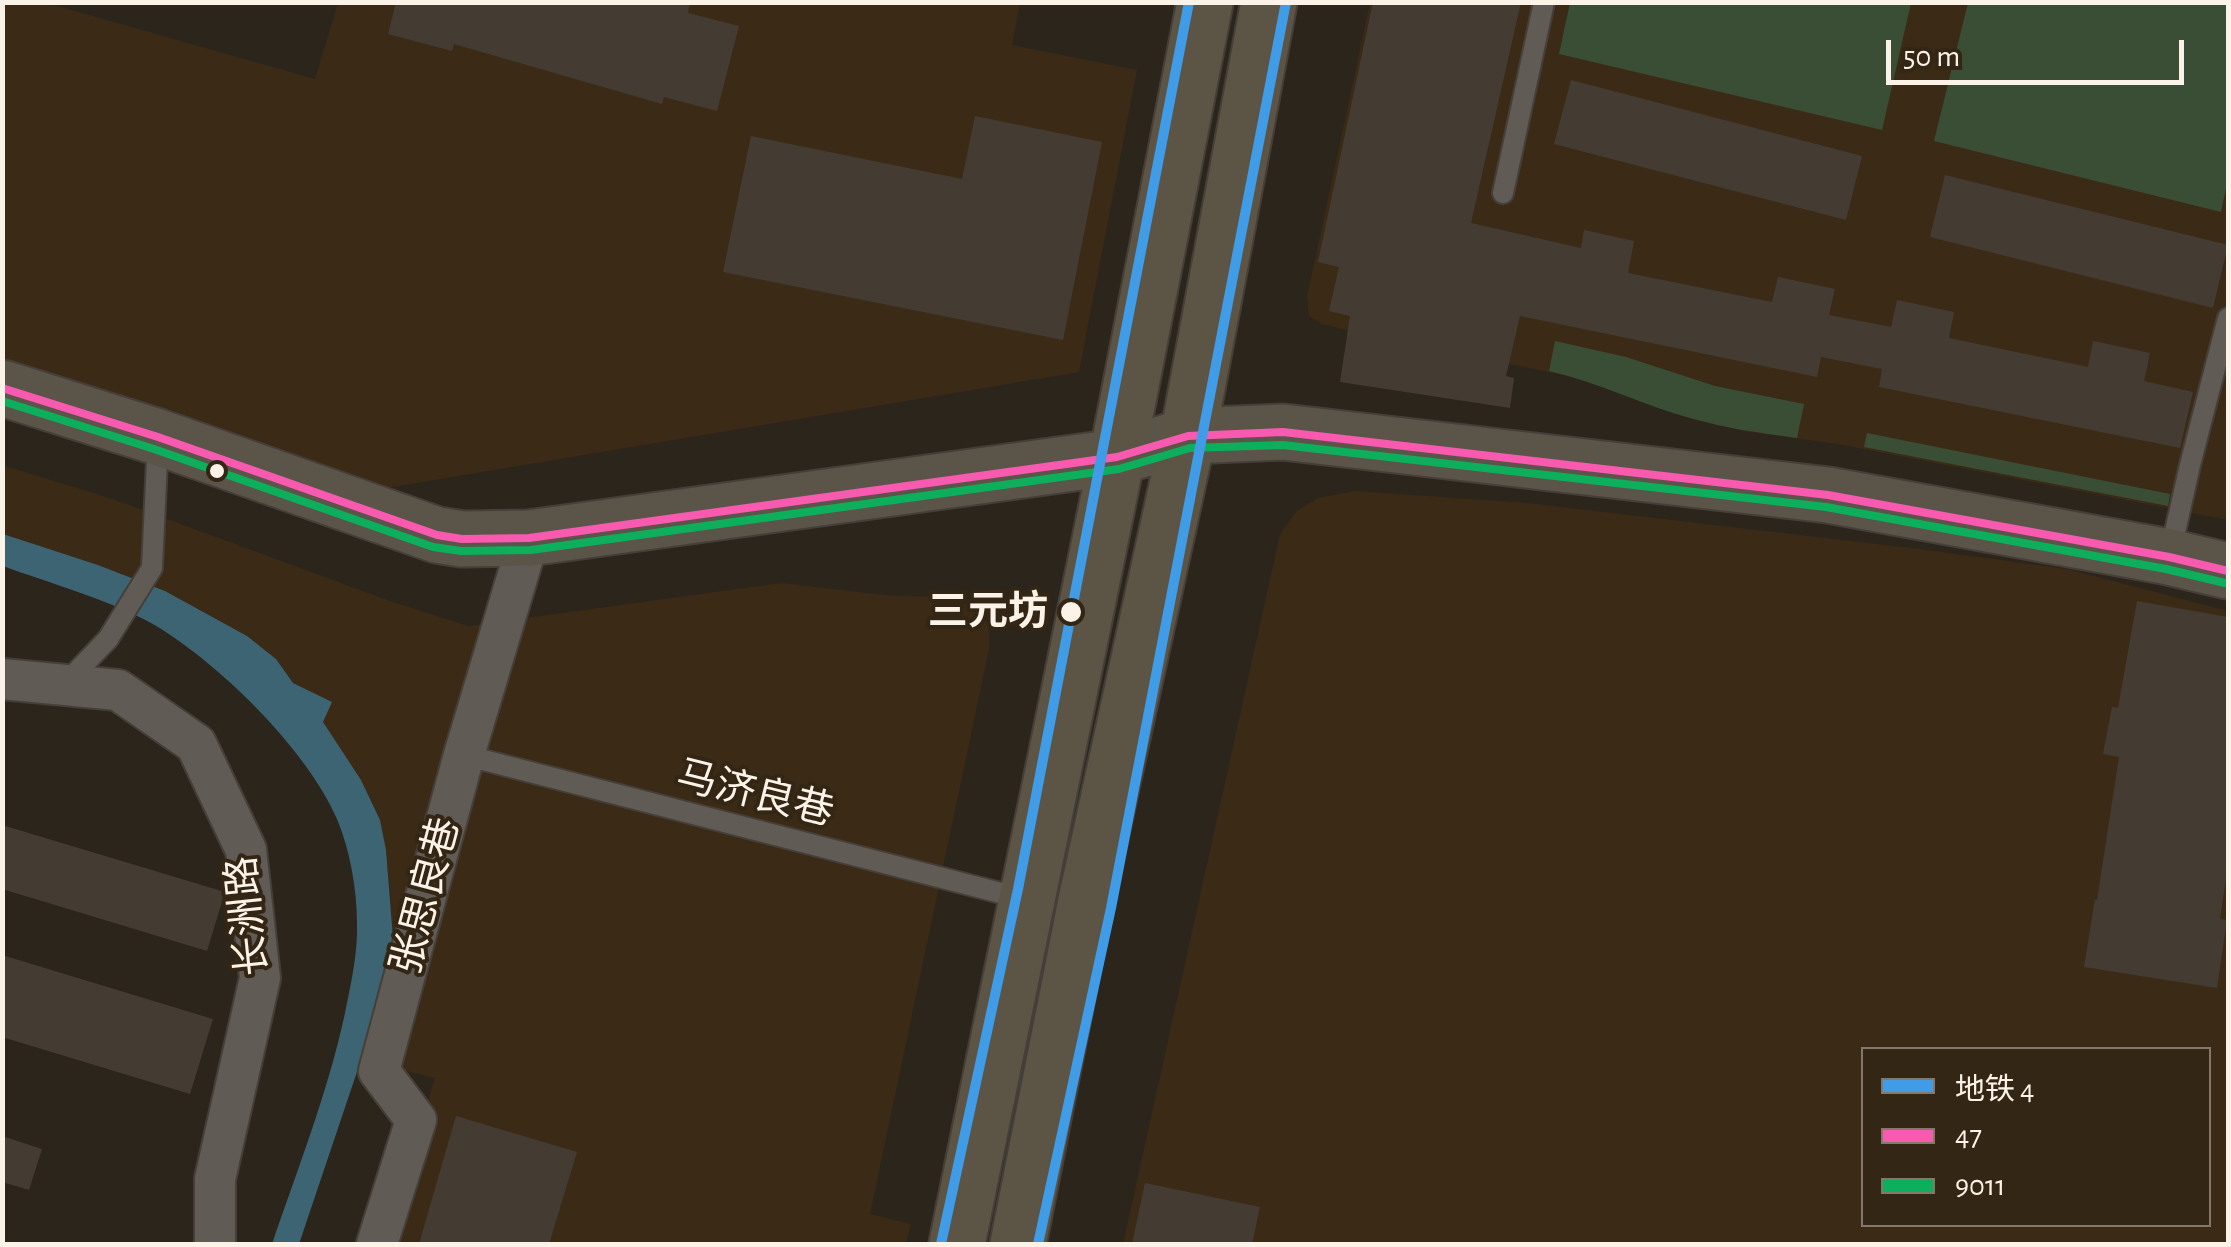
<!DOCTYPE html>
<meta charset="utf-8">
<style>
body{margin:0}
#map{position:relative;width:2231px;height:1247px;overflow:hidden;background:#2c251c;font-family:"Alegreya Sans","Noto Sans SC",sans-serif}
canvas{display:block}
.frame{position:absolute;inset:0;border:5px solid #fcf3e8;pointer-events:none}
.legend{position:absolute;left:1861px;top:1047px;width:350px;height:180px;box-sizing:border-box;background:#332615;border:2px solid #837869;margin:0;padding:12px 18px;list-style:none;font-size:30px;color:#fcf3e8}
.legend li{display:flex;align-items:center;gap:20px;height:50px}
.legend b{width:50px;border:2px solid #837869}
.scale{position:absolute;left:1886px;top:40px;width:298px;height:45px;box-sizing:border-box;border:5px solid #fcf3e8;border-top:0;padding-left:12px;font-size:30px;line-height:35px;white-space:nowrap;color:#fcf3e8;-webkit-text-stroke:8px #332615;paint-order:stroke}
</style>
<div id="map">
<canvas width="2231" height="1247"></canvas>
<div class="frame"></div>
<ul class="legend">
<li><b style="height:12px;background:#409ce6"></b>地铁 4</li>
<li><b style="height:12px;background:#f75aaf"></b>47</li>
<li><b style="height:12px;background:#0daf5c"></b>9011</li>
</ul>
<div class="scale">50 m</div>
</div>
<script>
const ctx = document.querySelector('canvas').getContext('2d');
ctx.lineJoin = 'round';
function fillPath(path, color) { ctx.fillStyle = color; ctx.fill(path, 'evenodd'); }
function stroke(path, color, width, dash) { ctx.strokeStyle = color; ctx.lineWidth = width; ctx.lineCap = dash ? 'butt' : 'round'; ctx.setLineDash(dash || []); ctx.stroke(path); }
function label(font, color, halo, rows, align = 'center') {
  ctx.font = font + ' "Alegreya Sans","Noto Sans SC",sans-serif'; ctx.lineWidth = 8; ctx.setLineDash([]); ctx.textBaseline = 'middle'; ctx.strokeStyle = halo; ctx.fillStyle = color; for (const [text, x, y, turn = 0] of rows) {
    ctx.save(); ctx.translate(x, y); ctx.rotate((+turn || 0) * Math.PI / 180); ctx.textAlign = isNaN(turn) ? turn : align; if (halo) ctx.strokeText(text, 0, 0); ctx.fillText(text, 0, 0); ctx.restore();
  }
}
const built = new Path2D(`
 M 3,3 L 47,3 L 315,79 L 338,3 L 1020,3 L 1012,45 L 1137,70 L 1079,372 L 375,490 L 3,372 Z
 M 1370,3 L 2228,3 L 2228,520 L 1838,444 L 1743,431 L 1687,417 L 1579,378 L 1367,335 L 1322,324 L 1309,316 L 1307,297 Z
 M 2,465 L 113,499 L 390,601 L 468,626 L 781,583 L 894,596 L 950,597 L 983,612 L 989,627 L 989,649 L 870,1214 L 911,1224 L 906,1244 L 383,1244 L 435,1078 L 361,1060 L 383,982 L 393,938 L 390,891 L 386,850 L 380,820 L 361,780 L 322,722 L 331,702 L 293,683 L 276,659 L 247,636 L 165,591 L 98,565 L 3,534 Z
 M 1355,491 L 1527,503 L 1919,549 L 2067,569 L 2228,611 L 2228,1244 L 1123,1244 L 1280,534 L 1297,511 L 1318,498 ZM 1864,1050 L 2208,1050 L 2208,1224 L 1864,1224 Z`);
const green = new Path2D(`
 M 1570,3 L 1570,2 L 1911,3 L 1882,130 L 1559,54 Z
 M 1968,3 L 2228,3 L 2228,179 L 2221,212 L 1934,141 Z
 M 1555,341 L 1626,357 L 1715,386 L 1804,404 L 1797,438 C 1760,433 1725,428 1690,418 C 1642,405 1598,382 1549,371 Z
 M 1867,433 L 2170,494 L 2168,506 L 1864,447 Z`);
const water = new Path2D(`
 M 3,534 L 98,565 L 165,591 L 247,636 L 276,659 L 293,683 L 332,702 L 323,722 L 361,780 L 380,820 L 386,850 L 393,938 L 383,982 L 361,1060 L 299,1244 L 272,1244 C 298,1168 328,1092 345,1013 C 351,983 358,953 357,923 C 357,890 350,850 337,819 C 308,750 216,660 151,623 C 109,600 49,583 3,566 Z`);
const building = new Path2D(`
 M 396,2 L 690,2 L 688,13 L 739,26 L 717,111 L 664,97 L 662,104 L 454,44 L 452,51 L 388,34 Z
 M 1373,2 L 1521,2 L 1471,223 L 1581,248 L 1584,230 L 1634,241 L 1628,273 L 1772,302 L 1778,277 L 1835,289 L 1829,315 L 1891,327 L 1897,300 L 1954,312 L 1949,338 L 2088,367 L 2093,341 L 2150,353 L 2144,381 L 2193,392 L 2180,448 L 1879,387 L 1882,369 L 1821,357 L 1817,377 L 1520,316 L 1506,376 L 1514,378 L 1510,408 L 1340,382 L 1350,316 L 1329,311 L 1339,267 L 1318,262 Z
 M 1571,80 L 1862,156 L 1846,220 L 1554,144 Z
 M 975,116 L 1102,142 L 1063,340 L 723,272 L 751,136 L 962,179 Z
 M 1945,175 L 2228,245 L 2213,308 L 1930,237 Z
 M 2137,601 L 2228,617 L 2228,865 L 2220,919 L 2227,920 L 2217,988 L 2084,967 L 2095,899 L 2097,900 L 2119,757 L 2103,754 L 2112,707 L 2118,708 Z
 M 2,825 L 225,892 L 207,951 L 2,889 Z
 M 2,955 L 213,1019 L 190,1094 L 2,1037 Z
 M 456,1116 L 577,1152 L 549,1244 L 419,1244 Z
 M 2,1136 L 42,1149 L 29,1190 L 2,1182 Z
 M 1145,1183 L 1260,1207 L 1252,1244 L 1132,1244 Z`);
const lane = new Path2D(`
 M 1503,193 L 1544,2
 M 2170,554 L 2190,465 L 2228,318
 M 65,684 L 108,639 L 152,568 L 158,438
 M 464,755 L 1024,899`);
const street = new Path2D(`
 M 2,679 L 118,690 L 196,744 L 246,850 L 260,978 L 215,1179 L 215,1244
 M 377,1244 L 416,1120 L 379,1071 L 464,755 L 529,538`);
const secondary = new Path2D(`
 M 2,388 L 158,437 L 437,535 L 462,539 L 529,538 L 1117,457 L 1188,436 L 1283,432 L 1828,495 L 2169,557 L 2228,571`);
const primary = new Path2D(`
 M 957,1244 L 1117,457 L 1205,2
 M 1018,1244 L 1086,901 L 1188,436 L 1269,2`);
const bus1 = new Path2D(`
 M 2,388 L 158,437 L 437,535 L 462,539 L 529,538 L 1117,457 L 1188,436 L 1283,432 L 1828,495 L 2169,557 L 2228,571`);
const bus2 = new Path2D(`
 M 2,401 L 154,449 L 433,547 L 461,551 L 531,550 L 1119,469 L 1190,448 L 1283,445 L 1826,507 L 2166,569 L 2225,583`);
const metro1 = new Path2D(`
 M 941,1244 L 1018,889 L 1189,2
 M 1038,1244 L 1111,908 L 1286,2`);
const markers = [
 [217,471,9,"#fcf3e8"],
 [1071,612,12,"#fcf3e8"]
];
const stopNames = [
 ["三元坊",1048,612]
];
const streetNames = [
 ["马济良巷",755,794,14],
 ["张思良巷",426,896,-75],
 ["长洲路",248,916,-96]
];
fillPath(built, '#3b2b16');
fillPath(green, '#3a4e36');
fillPath(water, '#3d6472');
fillPath(building, '#443c33');
stroke(lane, '#463f39', 24);
stroke(street, '#463f39', 44);
stroke(secondary, '#463f39', 59);
stroke(primary, '#463f39', 59);
stroke(lane, '#605b54', 20);
stroke(street, '#605b54', 40);
stroke(secondary, '#5a5449', 55);
stroke(primary, '#5c5546', 55);
stroke(bus1, '#f75aaf', 8);
stroke(bus2, '#0daf5c', 8);
stroke(metro1, '#409ce6', 10);
for (const [x, y, r, color] of markers) { const dot = new Path2D(); dot.arc(x, y, r, 0, 2 * Math.PI); ctx.fillStyle = color; ctx.fill(dot); stroke(dot, '#332615', 4); }
label('bold 40px', '#fcf3e8', '#332615', stopNames, 'right');
label('40px', '#fcf3e8', '#332615', streetNames);
</script>
